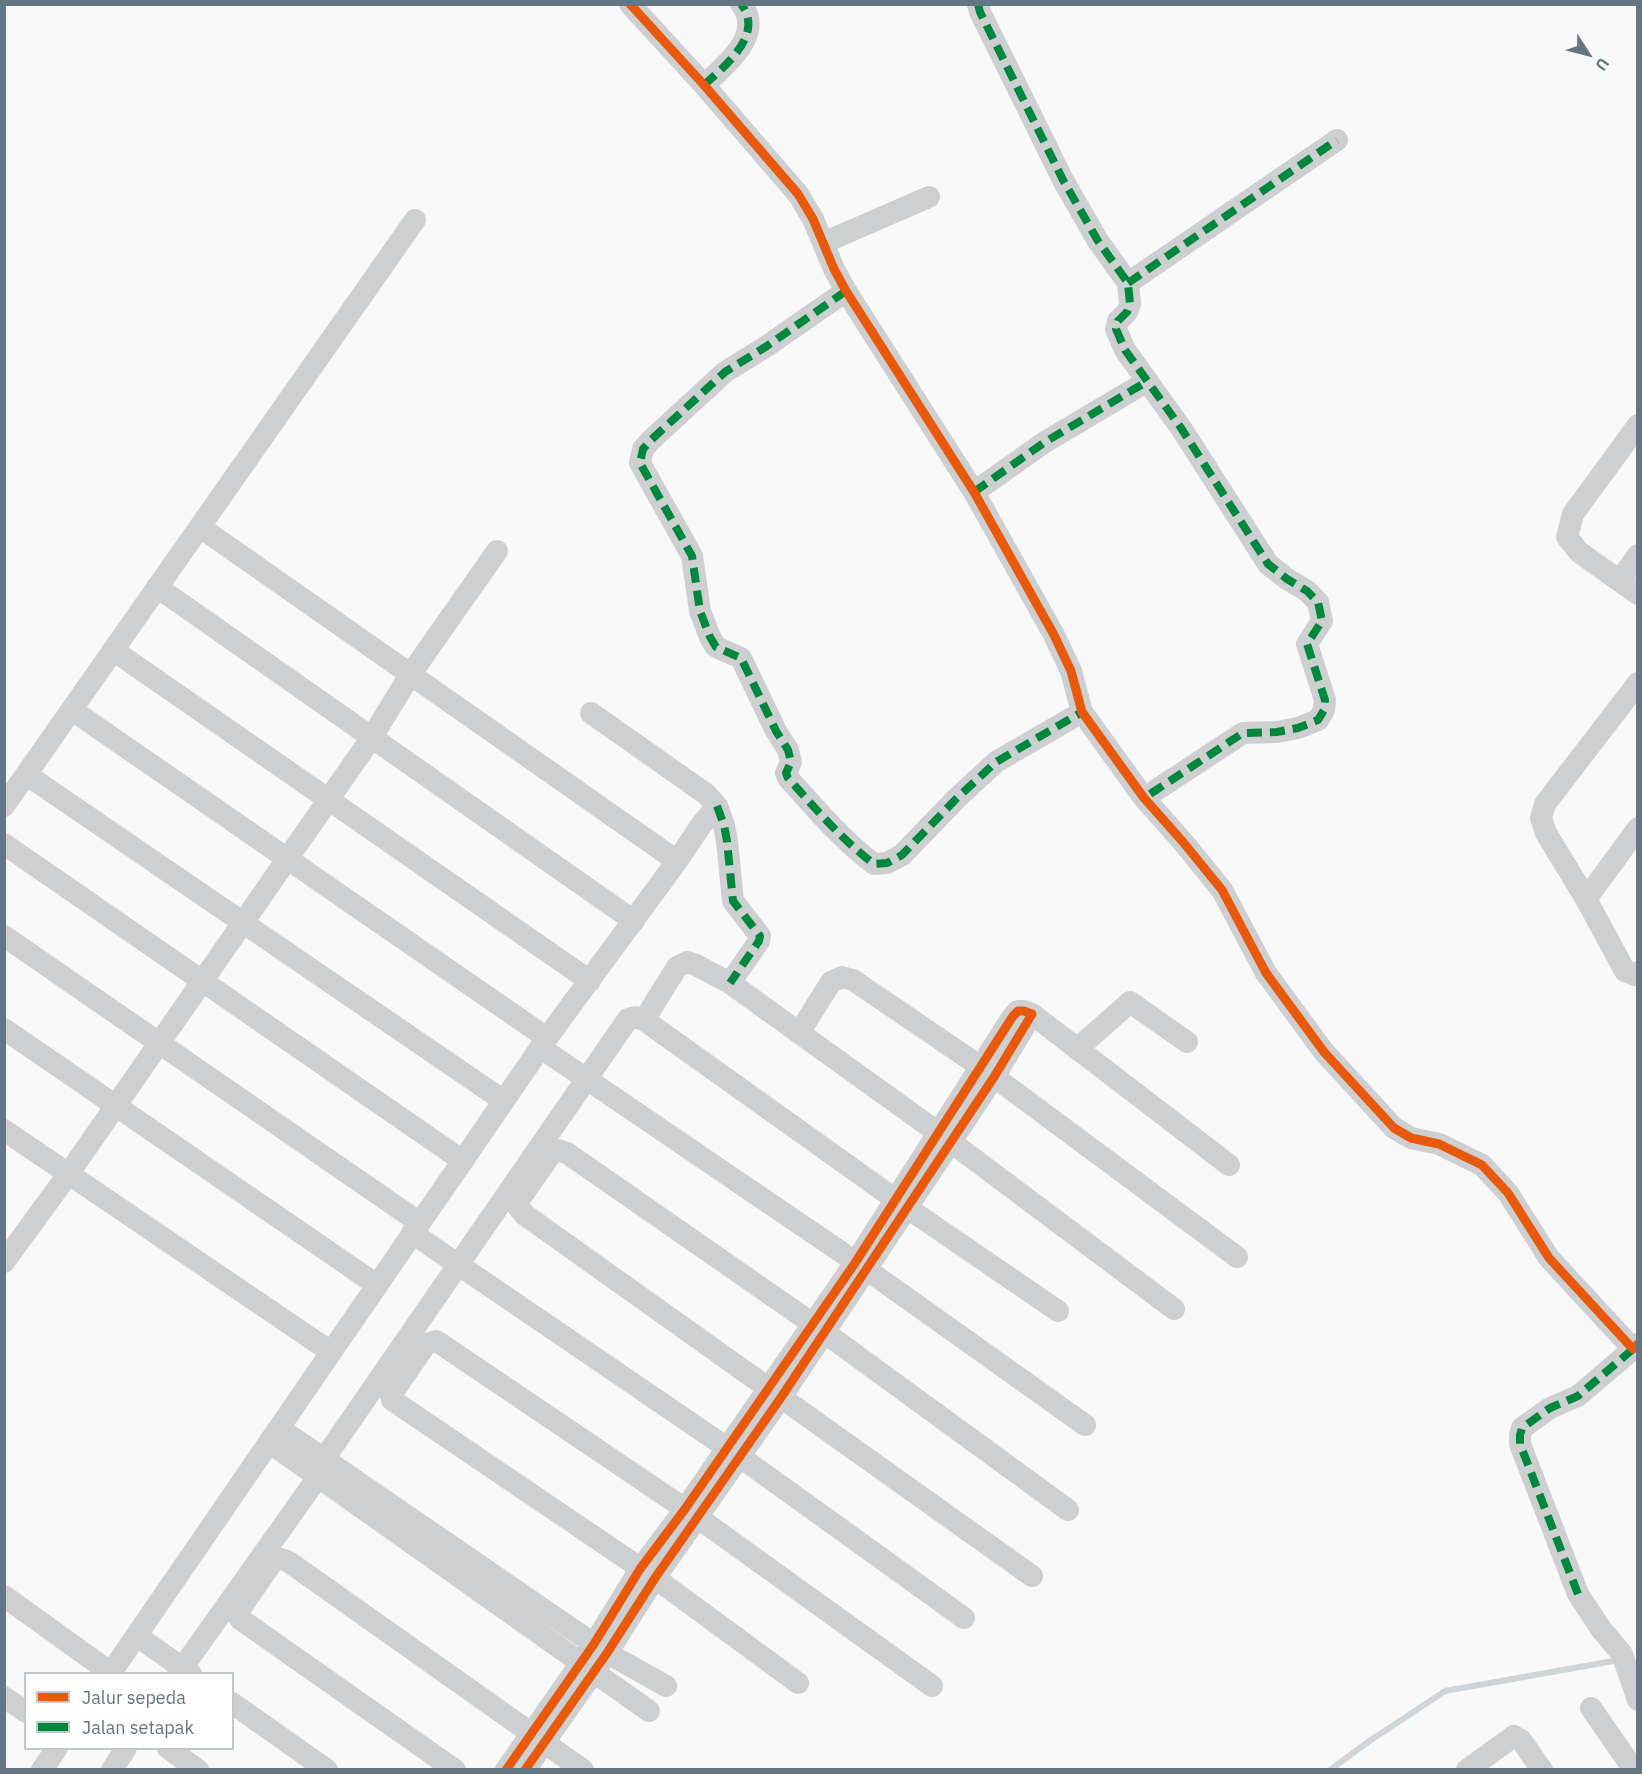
<!DOCTYPE html>
<style>
body{margin:0}
#map{position:relative;width:1642px;height:1774px;overflow:hidden;background:#f9f9f9;font-family:"IBM Plex Sans",sans-serif}
canvas{display:block}
.frame{position:absolute;inset:0;border:6px solid #657683;pointer-events:none}
.legend{position:absolute;left:24px;top:1672px;width:210px;height:78px;box-sizing:border-box;background:#fff;border:2px solid #c1c8cd;margin:0;padding:8px 10px;list-style:none;font-size:18px;color:#657683}
.legend li{display:flex;align-items:center;gap:12px;height:30px}
.legend b{width:30px;border:2px solid #c1c8cd}
.north{position:absolute;left:1558px;top:24px;width:60px;height:60px;-webkit-text-stroke:4px #fff;paint-order:stroke;rotate:126deg;font-size:16px;font-weight:700;line-height:24px;text-align:center;color:#657683}
.north::after{content:'';display:block;margin:auto;width:21px;height:27px;background:#657683;clip-path:polygon(50% 0,100% 100%,50% 72%,0 100%)}
</style>
<div id="map">
<canvas width="1642" height="1774"></canvas>
<div class="frame"></div>
<ul class="legend">
<li><b style="height:8px;background:#e8590c"></b>Jalur sepeda</li>
<li><b style="height:8px;background:#00873e"></b>Jalan setapak</li>
</ul>
<div class="north">U</div>
</div>
<script>
const ctx = document.querySelector('canvas').getContext('2d');
ctx.lineJoin = 'round';
function stroke(path, color, width, dash) { ctx.strokeStyle = color; ctx.lineWidth = width; ctx.lineCap = dash ? 'butt' : 'round'; ctx.setLineDash(dash || []); ctx.stroke(path); }
const stream = new Path2D(`
 M 1330,1770 L 1368,1742 L 1445,1691 L 1619,1660`);
const street = new Path2D(`
 M 630,4 L 704,85 L 798,194 L 813,219 L 834,269 L 846,291 L 974,492 L 1054,635 L 1071,671 L 1082,712 L 1144,798 L 1183,842 L 1222,890 L 1266,973 L 1324,1052 L 1394,1128 L 1411,1138 L 1439,1144 L 1482,1165 L 1508,1193 L 1549,1258 L 1633,1349 L 1638,1344
 M 978,4 L 980,12 L 1063,180 L 1098,241 L 1128,283 L 1130,304 L 1127,312 L 1118,321 L 1116,329 L 1125,350 L 1181,428 L 1268,564 L 1287,579 L 1307,591 L 1318,602 L 1322,621 L 1307,644 L 1325,700 L 1324,710 L 1318,720 L 1298,728 L 1277,732 L 1243,733 L 1144,798
 M 704,85 C 725,66 765,34 741,4
 M 823,243 L 929,197
 M 1128,283 L 1337,140
 M 846,291 L 767,346 L 725,372 L 651,440 L 643,449 L 640,463 L 692,556 L 700,611 L 710,637 L 716,647 L 741,658 L 776,731 L 788,750 L 791,762 L 786,773 L 788,778 C 815,808 842,840 874,864 L 887,863 L 902,855 L 957,798 L 996,762 L 1082,712
 M 1638,425 L 1573,514 L 1567,537 L 1579,552 L 1638,594
 M 974,492 L 1045,442 L 1146,382
 M 200,527 L 677,861
 M 1620,580 L 1638,555
 M 157,587 L 634,921
 M 113,650 L 590,981
 M 1638,683 L 1545,804 L 1541,818 L 1546,833 L 1586,899 L 1625,971 L 1635,975 L 1638,972
 M 72,710 L 547,1038
 M 27,775 L 504,1101
 M 4,806 L 415,220
 M 717,806 L 724,825 L 727,841 L 733,901 L 760,936 L 759,941 L 730,983
 M 4,844 L 463,1161
 M 1586,899 L 1638,828
 M 4,936 L 420,1223
 M 1032,1014 L 1229,1165
 M 4,1029 L 377,1285
 M 799,1033 L 831,982 L 842,977 L 853,980 L 981,1067 L 1237,1257
 M 541,1048 L 866,1269 L 1085,1425
 M 1077,1049 L 1130,1002 L 1187,1042
 M 4,1130 L 331,1352
 M 412,1233 L 739,1456 L 964,1618
 M 4,1262 L 69,1173 L 372,737 L 410,675 L 497,551
 M 1058,1311 L 906,1207 L 644,1020 L 677,967 L 687,962 L 696,965 L 730,983 L 951,1142 L 1174,1309
 M 1633,1349 L 1578,1396 L 1550,1408 L 1522,1428 L 1520,1435 L 1520,1444 L 1578,1594 L 1601,1629 L 1622,1654 L 1638,1700
 M 279,1428 L 607,1653 L 666,1686
 M 269,1442 L 649,1711
 M 324,1459 L 628,1019 L 635,1017 L 644,1020
 M 1032,1576 L 525,1215 L 518,1207 L 519,1200 L 551,1154 L 558,1150 L 567,1153 L 813,1324 L 1068,1510
 M 4,1596 L 111,1673
 M 137,1636 L 191,1674
 M 110,1674 L 547,1038 L 677,861 L 702,824 L 717,806 L 706,794 L 591,713
 M 178,1674 L 318,1477
 M 798,1683 L 655,1578 L 392,1400 L 391,1395 L 426,1344 L 436,1341 L 441,1344 L 697,1517 L 932,1686
 M 4,1697 L 26,1712
 M 232,1703 L 327,1770
 M 1591,1708 L 1634,1770
 M 168,1748 L 198,1770
 M 42,1770 L 57,1748
 M 112,1770 L 126,1748
 M 455,1770 L 240,1619 L 238,1616 L 240,1609 L 273,1561 C 280,1557 283,1559 289,1562 L 583,1770
 M 506,1770 L 594,1644 L 640,1569 L 685,1509 L 855,1263 L 1013,1016 L 1018,1011 L 1024,1011 L 1032,1014 L 994,1077 L 782,1396 L 655,1578 L 607,1653 L 525,1770
 M 1467,1770 L 1514,1736 L 1521,1740 L 1542,1770`);
const quiet = new Path2D(`
 M 978,4 L 980,12 L 1063,180 L 1098,241 L 1128,283 L 1130,304 L 1127,312 L 1118,321 L 1116,329 L 1125,350 L 1181,428 L 1268,564 L 1287,579 L 1307,591 L 1318,602 L 1322,621 L 1307,644 L 1325,700 L 1324,710 L 1318,720 L 1298,728 L 1277,732 L 1243,733 L 1144,798
 M 704,85 C 725,66 765,34 741,4
 M 1128,283 L 1337,140
 M 846,291 L 767,346 L 725,372 L 651,440 L 643,449 L 640,463 L 692,556 L 700,611 L 710,637 L 716,647 L 741,658 L 776,731 L 788,750 L 791,762 L 786,773 L 788,778 C 815,808 842,840 874,864 L 887,863 L 902,855 L 957,798 L 996,762 L 1082,712
 M 974,492 L 1045,442 L 1146,382
 M 717,806 L 724,825 L 727,841 L 733,901 L 760,936 L 759,941 L 730,983
 M 1578,1594 L 1520,1444 L 1520,1435 L 1522,1428 L 1550,1408 L 1578,1396 L 1633,1349`);
const cycleway = new Path2D(`
 M 630,4 L 704,85 L 798,194 L 813,219 L 834,269 L 846,291 L 974,492 L 1054,635 L 1071,671 L 1082,712 L 1144,798 L 1183,842 L 1222,890 L 1266,973 L 1324,1052 L 1394,1128 L 1411,1138 L 1439,1144 L 1482,1165 L 1508,1193 L 1549,1258 L 1633,1349 L 1638,1344
 M 506,1770 L 594,1644 L 640,1569 L 685,1509 L 855,1263 L 1013,1016 L 1018,1011 L 1024,1011 L 1032,1014 L 994,1077 L 782,1396 L 655,1578 L 607,1653 L 525,1770`);
stroke(stream, '#ced6d9', 6);
stroke(street, '#cecfd0', 22);
stroke(quiet, '#00873e', 8, [15, 8]);
stroke(cycleway, '#e8590c', 9);
</script>
